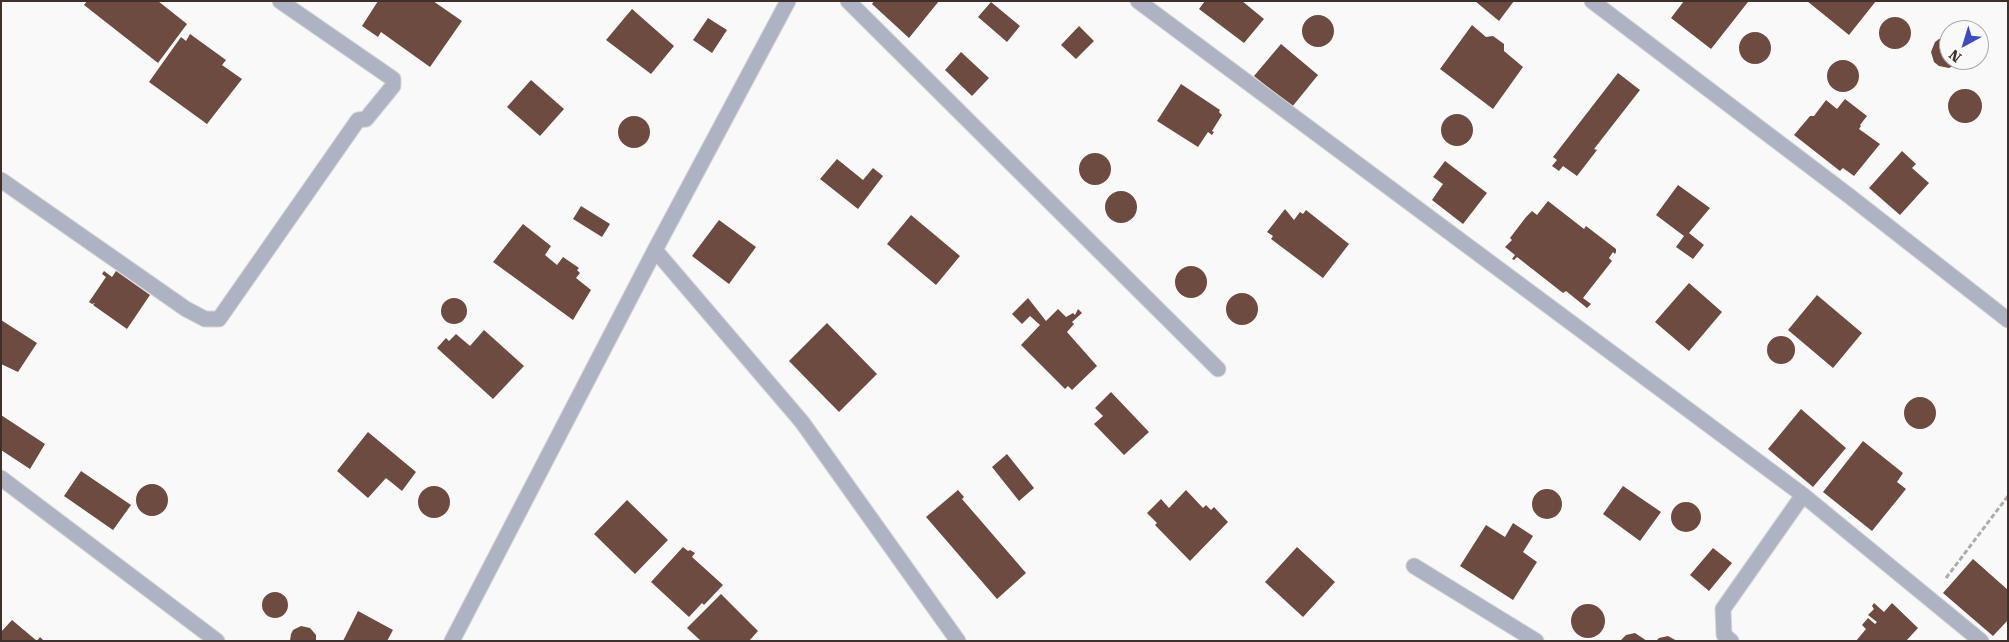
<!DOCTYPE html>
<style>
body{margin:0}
#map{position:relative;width:2009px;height:642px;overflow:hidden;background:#f9f9f9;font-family:"Roboto Serif",serif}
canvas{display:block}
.frame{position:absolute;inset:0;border:2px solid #40302c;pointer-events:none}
.north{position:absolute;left:1939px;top:20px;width:50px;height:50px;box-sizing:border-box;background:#f9f9f9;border:1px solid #afa9a7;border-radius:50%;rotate:219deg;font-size:14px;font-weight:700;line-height:20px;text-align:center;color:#40302c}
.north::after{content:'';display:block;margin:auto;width:18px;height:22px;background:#3d4dc0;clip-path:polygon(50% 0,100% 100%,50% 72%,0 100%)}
</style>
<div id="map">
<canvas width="2009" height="642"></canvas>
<div class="frame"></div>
<div class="north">N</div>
</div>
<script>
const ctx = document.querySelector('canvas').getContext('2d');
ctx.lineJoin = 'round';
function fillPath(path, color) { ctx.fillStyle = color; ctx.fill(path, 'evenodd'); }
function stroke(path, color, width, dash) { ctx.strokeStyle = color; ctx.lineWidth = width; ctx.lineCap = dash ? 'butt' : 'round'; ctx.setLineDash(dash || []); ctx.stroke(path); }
const building = new Path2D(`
 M 87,1 L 158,1 L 187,24 L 158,63 L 84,5 Z
 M 378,1 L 433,1 L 462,21 L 430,67 L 381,32 L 378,37 L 362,26 Z
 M 874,1 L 939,1 L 909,38 L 872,4 Z
 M 1205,1 L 1242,1 L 1264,19 L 1244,43 L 1199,9 Z
 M 1475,1 L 1514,1 L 1499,21 Z
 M 1684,1 L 1747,1 L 1748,2 L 1711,49 L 1671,18 Z
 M 1807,1 L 1876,1 L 1849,35 Z
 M 991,2 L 1020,26 L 1007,42 L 978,17 Z
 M 632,9 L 674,46 L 651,74 L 606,40 Z
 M1302 31a16 16 0 1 1 32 0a16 16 0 1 1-32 0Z
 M1879 33a16 16 0 1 1 32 0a16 16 0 1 1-32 0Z
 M 708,18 L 727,30 L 712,53 L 693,40 Z
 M 1472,25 L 1486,37 L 1493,36 L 1504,44 L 1504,51 L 1523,67 L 1493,109 L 1440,69 Z
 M 1079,26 L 1094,41 L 1076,59 L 1061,45 Z
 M1739 48a16 16 0 1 1 32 0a16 16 0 1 1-32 0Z
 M 190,34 L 226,60 L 222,65 L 242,79 L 207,124 L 149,82 L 181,37 L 186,41 Z
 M 1949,36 L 1949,60 L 1961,60 L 1959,63 L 1949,68 L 1939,66 L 1934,62 L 1931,52 L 1935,42 L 1939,39 Z
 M 1281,44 L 1318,75 L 1292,107 L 1254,76 Z
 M 961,52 L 989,78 L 972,96 L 945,70 Z
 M1827 76a16 16 0 1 1 32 0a16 16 0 1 1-32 0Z
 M 1618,73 L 1640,90 L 1594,149 L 1597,150 L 1577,176 L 1563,166 L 1559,171 L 1552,166 L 1557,160 L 1553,157 Z
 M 531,80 L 564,109 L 540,136 L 507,107 Z
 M 1181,84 L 1220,110 L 1219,112 L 1222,115 L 1212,131 L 1214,132 L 1212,135 L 1208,132 L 1198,147 L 1157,121 Z
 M1948 106a17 17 0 1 1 34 0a17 17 0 1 1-34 0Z
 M 1845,99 L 1867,116 L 1860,125 L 1861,126 L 1859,129 L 1880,144 L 1854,176 L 1843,168 L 1840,171 L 1794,135 L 1810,116 L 1814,116 L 1826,100 L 1837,109 Z
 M1441 130a16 16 0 1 1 32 0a16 16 0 1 1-32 0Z
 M618 132a16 16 0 1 1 32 0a16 16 0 1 1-32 0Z
 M 1902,151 L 1916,164 L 1912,168 L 1929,183 L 1900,215 L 1869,188 Z
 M1079 169a16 16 0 1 1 32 0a16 16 0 1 1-32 0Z
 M 837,159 L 863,180 L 873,168 L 883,176 L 858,209 L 820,179 Z
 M 1445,161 L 1487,193 L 1463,224 L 1432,200 L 1443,184 L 1433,177 Z
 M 1678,185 L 1710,208 L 1689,233 L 1704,245 L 1693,259 L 1676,247 L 1684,236 L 1656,215 Z
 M1105 207a16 16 0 1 1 32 0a16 16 0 1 1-32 0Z
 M 1548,201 L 1584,229 L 1586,226 L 1616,249 L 1616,252 L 1615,254 L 1613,252 L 1609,258 L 1612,261 L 1583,298 L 1591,304 L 1587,308 L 1566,291 L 1563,293 L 1517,257 L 1514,260 L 1512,259 L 1515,255 L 1505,247 L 1512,240 L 1510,238 L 1526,217 L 1532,211 L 1537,215 Z
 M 581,206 L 610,224 L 602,237 L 573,219 Z
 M 1285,209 L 1294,220 L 1300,212 L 1303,214 L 1306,210 L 1349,244 L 1323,278 L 1271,239 L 1273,236 L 1267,232 Z
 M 911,215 L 960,256 L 936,285 L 887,244 Z
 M 719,220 L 756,247 L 729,284 L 692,256 Z
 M 523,224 L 551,246 L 545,255 L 557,265 L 563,257 L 579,268 L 577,270 L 580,273 L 576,278 L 591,290 L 573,320 L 493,262 Z
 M1175 282a16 16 0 1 1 32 0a16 16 0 1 1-32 0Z
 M 104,271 L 112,277 L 116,271 L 150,295 L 127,329 L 93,305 L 95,303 L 92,304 L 89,302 L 106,277 L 102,274 Z
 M 1689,283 L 1722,312 L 1689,351 L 1655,322 Z
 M1226 309a16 16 0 1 1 32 0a16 16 0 1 1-32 0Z
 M 1817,295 L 1862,333 L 1833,368 L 1788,330 Z
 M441 311a13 13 0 1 1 26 0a13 13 0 1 1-26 0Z
 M 1028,298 L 1046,321 L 1058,309 L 1066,317 L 1073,313 L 1075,315 L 1078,309 L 1082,313 L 1072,322 L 1074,324 L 1067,332 L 1097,366 L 1072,390 L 1068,386 L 1065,389 L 1021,345 L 1040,325 L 1030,316 L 1022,324 L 1012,314 Z
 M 1,320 L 37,343 L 18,372 L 1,364 Z
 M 827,323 L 877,374 L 839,412 L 789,361 Z
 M 484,330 L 524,366 L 493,399 L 437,348 L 446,338 L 449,341 L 456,334 L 470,346 Z
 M1767 350a14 14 0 1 1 28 0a14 14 0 1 1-28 0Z
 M 1111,392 L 1149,432 L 1124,455 L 1094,424 L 1103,416 L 1095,408 Z
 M1904 413a16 16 0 1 1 32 0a16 16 0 1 1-32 0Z
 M 1801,409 L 1846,448 L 1813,487 L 1768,449 Z
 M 1,415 L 45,444 L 30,469 L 1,450 Z
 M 368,432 L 416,472 L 402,491 L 386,478 L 368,498 L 337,471 Z
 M 1863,441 L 1903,473 L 1897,482 L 1906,489 L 1872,531 L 1823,492 Z
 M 1007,454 L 1034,488 L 1019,501 L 992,467 Z
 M 81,471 L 131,505 L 113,530 L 64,496 Z
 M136 500a16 16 0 1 1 32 0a16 16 0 1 1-32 0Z
 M 1623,486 L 1661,512 L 1640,541 L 1603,514 Z
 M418 502a16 16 0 1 1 32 0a16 16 0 1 1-32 0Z
 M1532 504a15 15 0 1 1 30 0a15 15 0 1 1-30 0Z
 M 958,490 L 964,497 L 962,499 L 1026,573 L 997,599 L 926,517 Z
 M 1186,490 L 1203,508 L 1206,505 L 1211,510 L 1214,507 L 1228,522 L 1190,561 L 1155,525 L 1157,523 L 1147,513 L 1161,499 L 1169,508 Z
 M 627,500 L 668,540 L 635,574 L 594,534 Z
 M1671 517a15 15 0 1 1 30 0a15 15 0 1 1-30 0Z
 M 1513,523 L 1533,536 L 1523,552 L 1537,562 L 1513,600 L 1460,566 L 1486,525 L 1505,537 Z
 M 683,547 L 688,551 L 690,550 L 695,553 L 692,557 L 723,585 L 704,605 L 702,603 L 689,617 L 651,582 Z
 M 1297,547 L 1335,582 L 1303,617 L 1265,582 Z
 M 1713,548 L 1732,563 L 1709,591 L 1690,575 Z
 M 1973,559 L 2008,590 L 2008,620 L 1993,636 L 1943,593 Z
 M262 605a13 13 0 1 1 26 0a13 13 0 1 1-26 0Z
 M 721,594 L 758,631 L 749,641 L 701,641 L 687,628 Z
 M 1874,603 L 1884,612 L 1892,603 L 1918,628 L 1906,641 L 1856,641 L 1866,629 L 1862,625 L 1868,618 L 1875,624 L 1877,622 L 1868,615 L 1874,609 L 1872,606 Z
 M1571 621a17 17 0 1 1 34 0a17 17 0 1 1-34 0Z
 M 358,611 L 393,630 L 387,641 L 343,641 Z
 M 12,620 L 37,641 L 40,637 L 44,641 L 1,641 L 1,632 Z
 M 301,626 L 310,628 L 316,635 L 316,641 L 290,641 L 291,634 L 293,630 Z
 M 1635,633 L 1647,641 L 1620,641 L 1626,635 Z
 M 1668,636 L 1677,641 L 1656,641 L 1659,638 Z`);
const path = new Path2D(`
 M 1946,578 L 2008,496`);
const minor = new Path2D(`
 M 848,1 L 1218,369
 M 1138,1 L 1803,495 L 1981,641
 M 1592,1 L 1848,195 L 2008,320
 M 1,180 L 186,309 L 205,319 L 219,319 L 358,120 L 366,119 L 393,86 L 393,79 L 280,1
 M 655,250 L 802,422 L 958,641
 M 1,478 L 217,641
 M 1414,566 L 1536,641
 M 452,641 L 655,250 L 788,1
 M 1731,641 L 1724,635 L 1723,609 L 1803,495`);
fillPath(building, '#6d4b41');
stroke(minor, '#d8d5d4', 17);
stroke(path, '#b1aba9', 3, [5, 2.5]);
stroke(minor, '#aeb3c3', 15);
</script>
